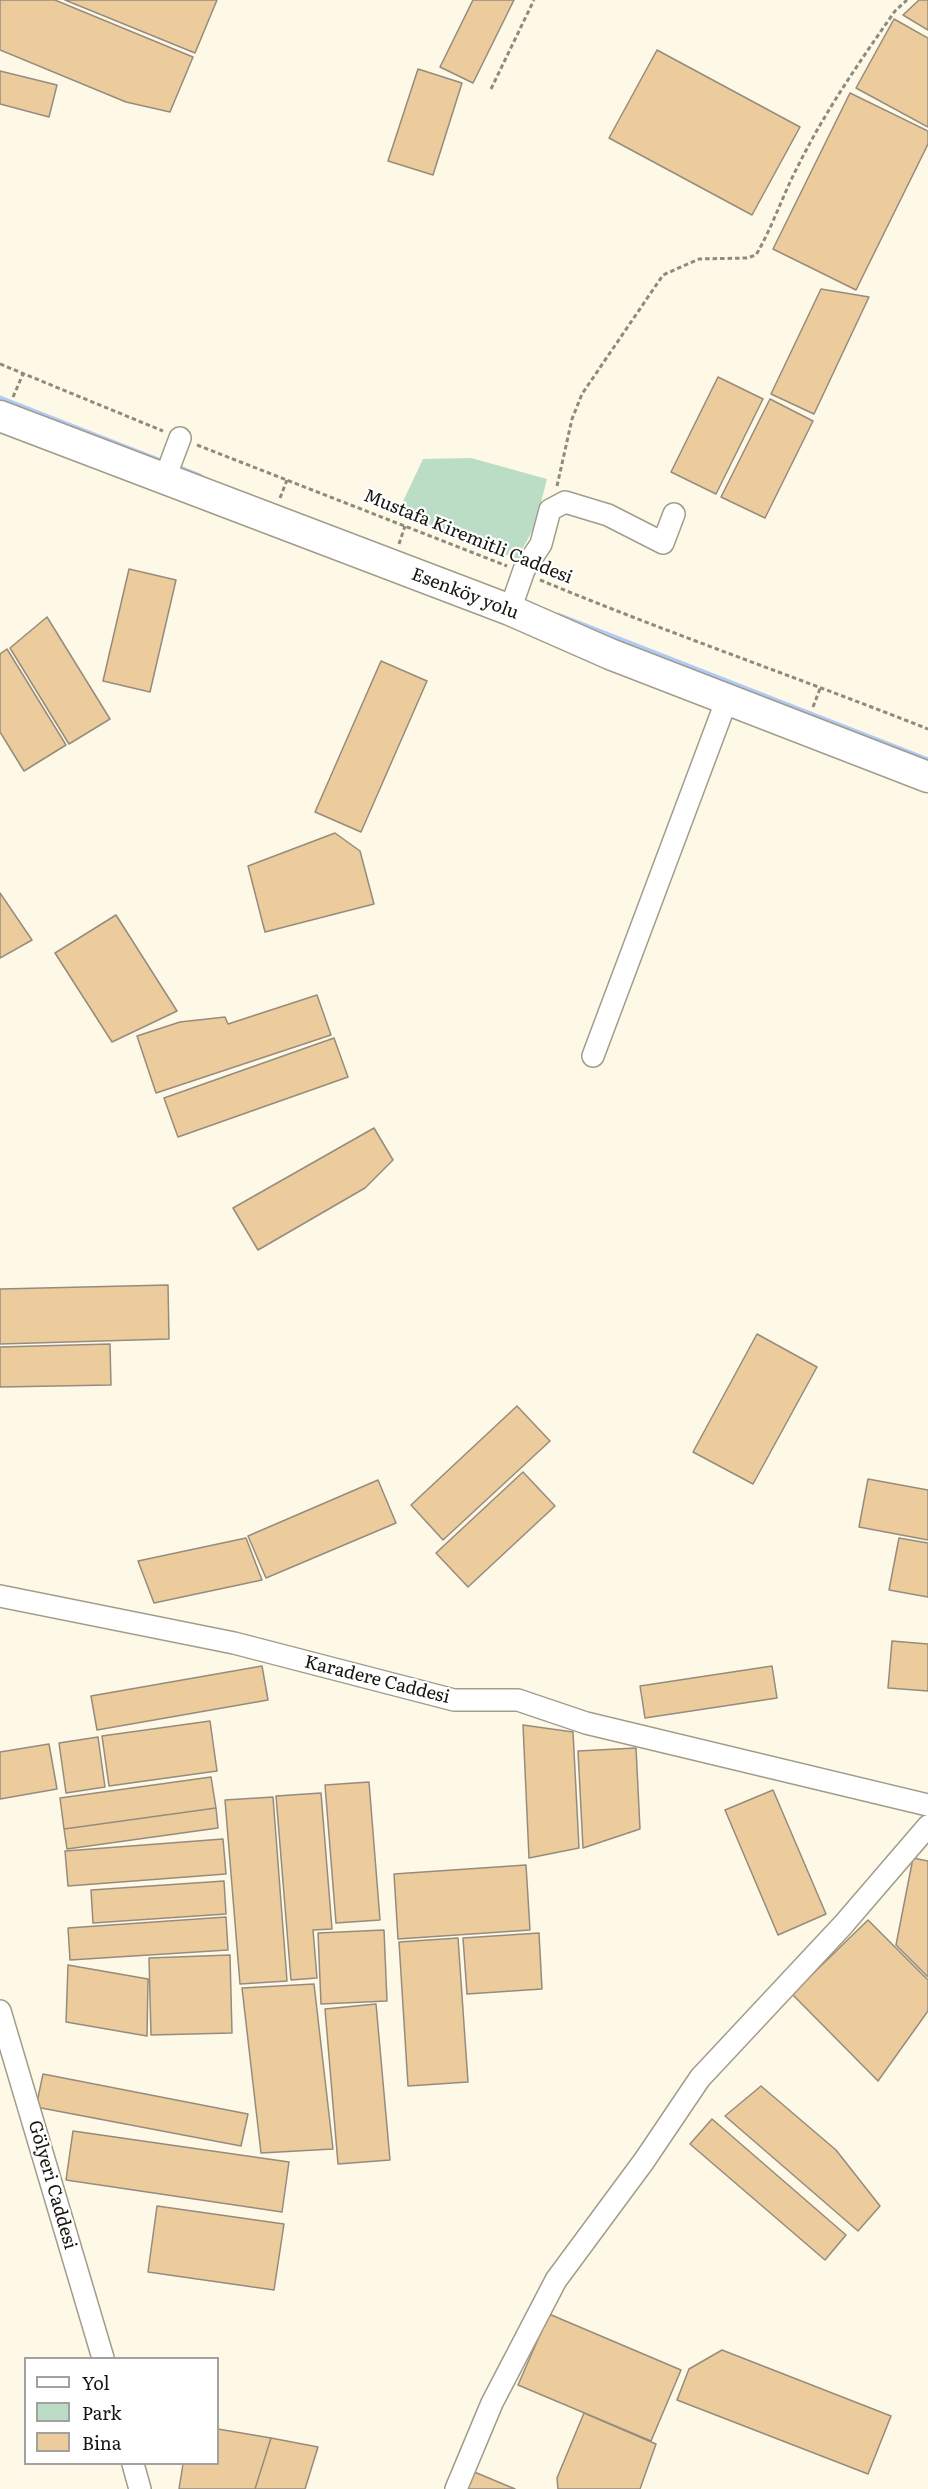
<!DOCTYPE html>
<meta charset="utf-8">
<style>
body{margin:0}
#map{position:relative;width:928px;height:2489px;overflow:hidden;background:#fef8e6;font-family:Literata,serif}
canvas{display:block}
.legend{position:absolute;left:24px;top:2357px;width:195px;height:108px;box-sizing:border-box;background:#fff;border:2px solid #a2a19f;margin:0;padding:8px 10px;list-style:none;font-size:18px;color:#17150f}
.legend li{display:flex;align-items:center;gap:12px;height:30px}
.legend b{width:30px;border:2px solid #a2a19f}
</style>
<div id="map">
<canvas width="928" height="2489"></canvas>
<ul class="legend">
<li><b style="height:8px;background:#fff"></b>Yol</li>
<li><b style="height:16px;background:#bcddc5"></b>Park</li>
<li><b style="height:16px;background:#eccb9d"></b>Bina</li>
</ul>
</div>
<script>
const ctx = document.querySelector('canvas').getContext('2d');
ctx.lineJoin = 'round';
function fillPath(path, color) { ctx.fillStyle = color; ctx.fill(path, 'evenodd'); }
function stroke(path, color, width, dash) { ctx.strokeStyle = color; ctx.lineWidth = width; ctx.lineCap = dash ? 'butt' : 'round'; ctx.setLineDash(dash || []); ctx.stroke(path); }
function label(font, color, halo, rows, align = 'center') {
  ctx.font = font + ' Literata,serif'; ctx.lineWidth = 4.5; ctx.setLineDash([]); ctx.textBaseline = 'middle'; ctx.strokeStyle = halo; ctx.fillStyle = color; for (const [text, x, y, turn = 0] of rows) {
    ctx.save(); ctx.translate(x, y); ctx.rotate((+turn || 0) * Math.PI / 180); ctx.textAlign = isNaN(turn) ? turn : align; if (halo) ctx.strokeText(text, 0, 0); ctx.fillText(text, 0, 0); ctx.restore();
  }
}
const green = new Path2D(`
 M 471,458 L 547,479 L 535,526 L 517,559 L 398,512 L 423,459 Z`);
const stream = new Path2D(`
 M 0,398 L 166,463
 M 175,466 L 200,476
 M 558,615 L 928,760`);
const building = new Path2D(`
 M 0,0 L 55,0 L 193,57 L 170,112 L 126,102 L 0,50 Z
 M 65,0 L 217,0 L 195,53 Z
 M 473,0 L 514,0 L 473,83 L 440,67 Z
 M 919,0 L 928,0 L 928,30 L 903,15 Z
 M 894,19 L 928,38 L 928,127 L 856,88 Z
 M 657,50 L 800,127 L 752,215 L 609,138 Z
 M 418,69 L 462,83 L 433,175 L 388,161 Z
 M 0,71 L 57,85 L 49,117 L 0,104 Z
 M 850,93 L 928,131 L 928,144 L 856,290 L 773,249 Z
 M 821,289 L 869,297 L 814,414 L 771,394 Z
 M 718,377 L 763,399 L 716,494 L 671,472 Z
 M 770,399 L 813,421 L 765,518 L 721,497 Z
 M 129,569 L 176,580 L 150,692 L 103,681 Z
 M 47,617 L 110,719 L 69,744 L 10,648 Z
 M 7,649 L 66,745 L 24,771 L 0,732 L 0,654 Z
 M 381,661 L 427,681 L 361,832 L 315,812 Z
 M 335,833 L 360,851 L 374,904 L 265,932 L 248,866 Z
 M 0,893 L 32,940 L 0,958 Z
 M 116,915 L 177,1011 L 112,1042 L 55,953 Z
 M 317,995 L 331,1035 L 156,1093 L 137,1036 L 180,1022 L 225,1017 L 228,1024 Z
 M 334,1038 L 348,1077 L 178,1137 L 164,1098 Z
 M 374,1128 L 393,1160 L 365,1188 L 258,1250 L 233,1208 Z
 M 168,1285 L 169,1339 L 0,1344 L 0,1289 Z
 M 757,1334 L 817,1367 L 753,1484 L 693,1452 Z
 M 110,1344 L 111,1385 L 0,1387 L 0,1347 Z
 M 517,1406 L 550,1441 L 443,1540 L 411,1505 Z
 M 523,1472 L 555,1506 L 468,1587 L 436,1553 Z
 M 868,1479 L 928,1490 L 928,1540 L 859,1527 Z
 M 378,1480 L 396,1523 L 266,1578 L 248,1536 Z
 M 246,1538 L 262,1580 L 154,1603 L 138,1561 Z
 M 899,1538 L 928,1543 L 928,1597 L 889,1590 Z
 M 892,1641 L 928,1644 L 928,1691 L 888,1688 Z
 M 262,1666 L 268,1700 L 97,1730 L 91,1696 Z
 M 772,1666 L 777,1698 L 645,1718 L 640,1686 Z
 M 210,1721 L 217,1771 L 109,1786 L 102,1736 Z
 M 523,1725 L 573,1732 L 579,1848 L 529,1858 Z
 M 98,1737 L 105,1787 L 66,1793 L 59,1743 Z
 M 49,1744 L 57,1789 L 0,1799 L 0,1752 Z
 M 636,1748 L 640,1829 L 583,1848 L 578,1751 Z
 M 211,1777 L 216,1808 L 64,1829 L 60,1798 Z
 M 369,1782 L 380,1920 L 336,1923 L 325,1785 Z
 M 773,1790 L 826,1914 L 778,1935 L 725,1810 Z
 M 321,1793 L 332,1929 L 313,1930 L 317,1978 L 291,1980 L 276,1796 Z
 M 273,1797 L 287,1981 L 240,1984 L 225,1800 Z
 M 216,1808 L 218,1828 L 67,1849 L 64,1829 Z
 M 223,1839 L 226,1874 L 68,1886 L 65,1851 Z
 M 913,1858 L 928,1861 L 928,1977 L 896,1945 Z
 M 526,1865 L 530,1930 L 398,1939 L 394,1874 Z
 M 224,1881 L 226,1914 L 93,1923 L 91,1890 Z
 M 226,1917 L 228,1950 L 70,1960 L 68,1928 Z
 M 868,1920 L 928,1980 L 928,2011 L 878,2081 L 792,1994 Z
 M 384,1930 L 387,2001 L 321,2004 L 318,1933 Z
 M 539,1933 L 542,1989 L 467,1994 L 463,1938 Z
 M 458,1938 L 468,2082 L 408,2086 L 399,1942 Z
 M 230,1955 L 232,2033 L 151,2035 L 149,1958 Z
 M 68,1965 L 148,1979 L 147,2036 L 66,2022 Z
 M 314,1984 L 333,2149 L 261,2153 L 242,1988 Z
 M 376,2004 L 390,2160 L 338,2164 L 325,2009 Z
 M 43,2074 L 248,2114 L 241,2146 L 36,2107 Z
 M 761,2086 L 836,2150 L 880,2206 L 858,2231 L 725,2116 Z
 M 712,2119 L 846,2235 L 825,2260 L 690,2144 Z
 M 73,2131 L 289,2162 L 282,2212 L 66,2180 Z
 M 157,2206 L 284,2224 L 274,2290 L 148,2272 Z
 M 549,2314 L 681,2370 L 651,2441 L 518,2385 Z
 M 722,2350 L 891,2416 L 868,2474 L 677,2400 L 689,2369 Z
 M 584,2413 L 656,2444 L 640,2489 L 558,2489 L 557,2478 Z
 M 218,2429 L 271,2438 L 255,2489 L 179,2489 L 183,2464 L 218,2464 Z
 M 271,2438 L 318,2447 L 305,2489 L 255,2489 Z
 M 472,2471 L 515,2489 L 464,2489 Z`);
const path = new Path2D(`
 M 491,89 L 534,0
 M 0,364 L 163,431
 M 13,397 L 23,374
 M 197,445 L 507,566
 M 557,486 L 572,419 L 582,394 L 663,275 L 699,259 L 747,258 L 756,255 C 773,226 783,194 799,164 C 826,110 860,61 895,11 L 907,0
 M 280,498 L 287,480
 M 399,544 L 405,526
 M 540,580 C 668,633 799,678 928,729
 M 813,707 L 821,686`);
const street = new Path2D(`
 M 165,478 L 180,438
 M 510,610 L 524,570 L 541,544 L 550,510 L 565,502 L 608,515 L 663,543 L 674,514
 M 593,1056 L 727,699
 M 0,1596 L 234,1643 L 454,1700 L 518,1700 L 586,1723 L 928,1805
 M 0,2011 L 103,2358
 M 133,2464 L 140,2489
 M 456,2489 L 492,2403 L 556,2280 L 644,2161 L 700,2078 L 843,1925 L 928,1826`);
const secondary = new Path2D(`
 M 0,416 L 510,610 L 610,654 L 928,777`);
const streetNames = [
 ["Mustafa Kiremitli Caddesi",468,537,22],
 ["Esenköy yolu",465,594,21],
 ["Karadere Caddesi",377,1680,14],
 ["Gölyeri Caddesi",52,2185,74]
];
fillPath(green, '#bcddc5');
stroke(stream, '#b1cbf9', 5);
fillPath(building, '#eccb9d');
stroke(building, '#968c7d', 1.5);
stroke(street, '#a29c8b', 24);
stroke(secondary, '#a29c8b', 33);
stroke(path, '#8e8a7d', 3, [4.5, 3]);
stroke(street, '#fff', 21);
stroke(secondary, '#fff', 30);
label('18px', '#17150f', '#fff', streetNames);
</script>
